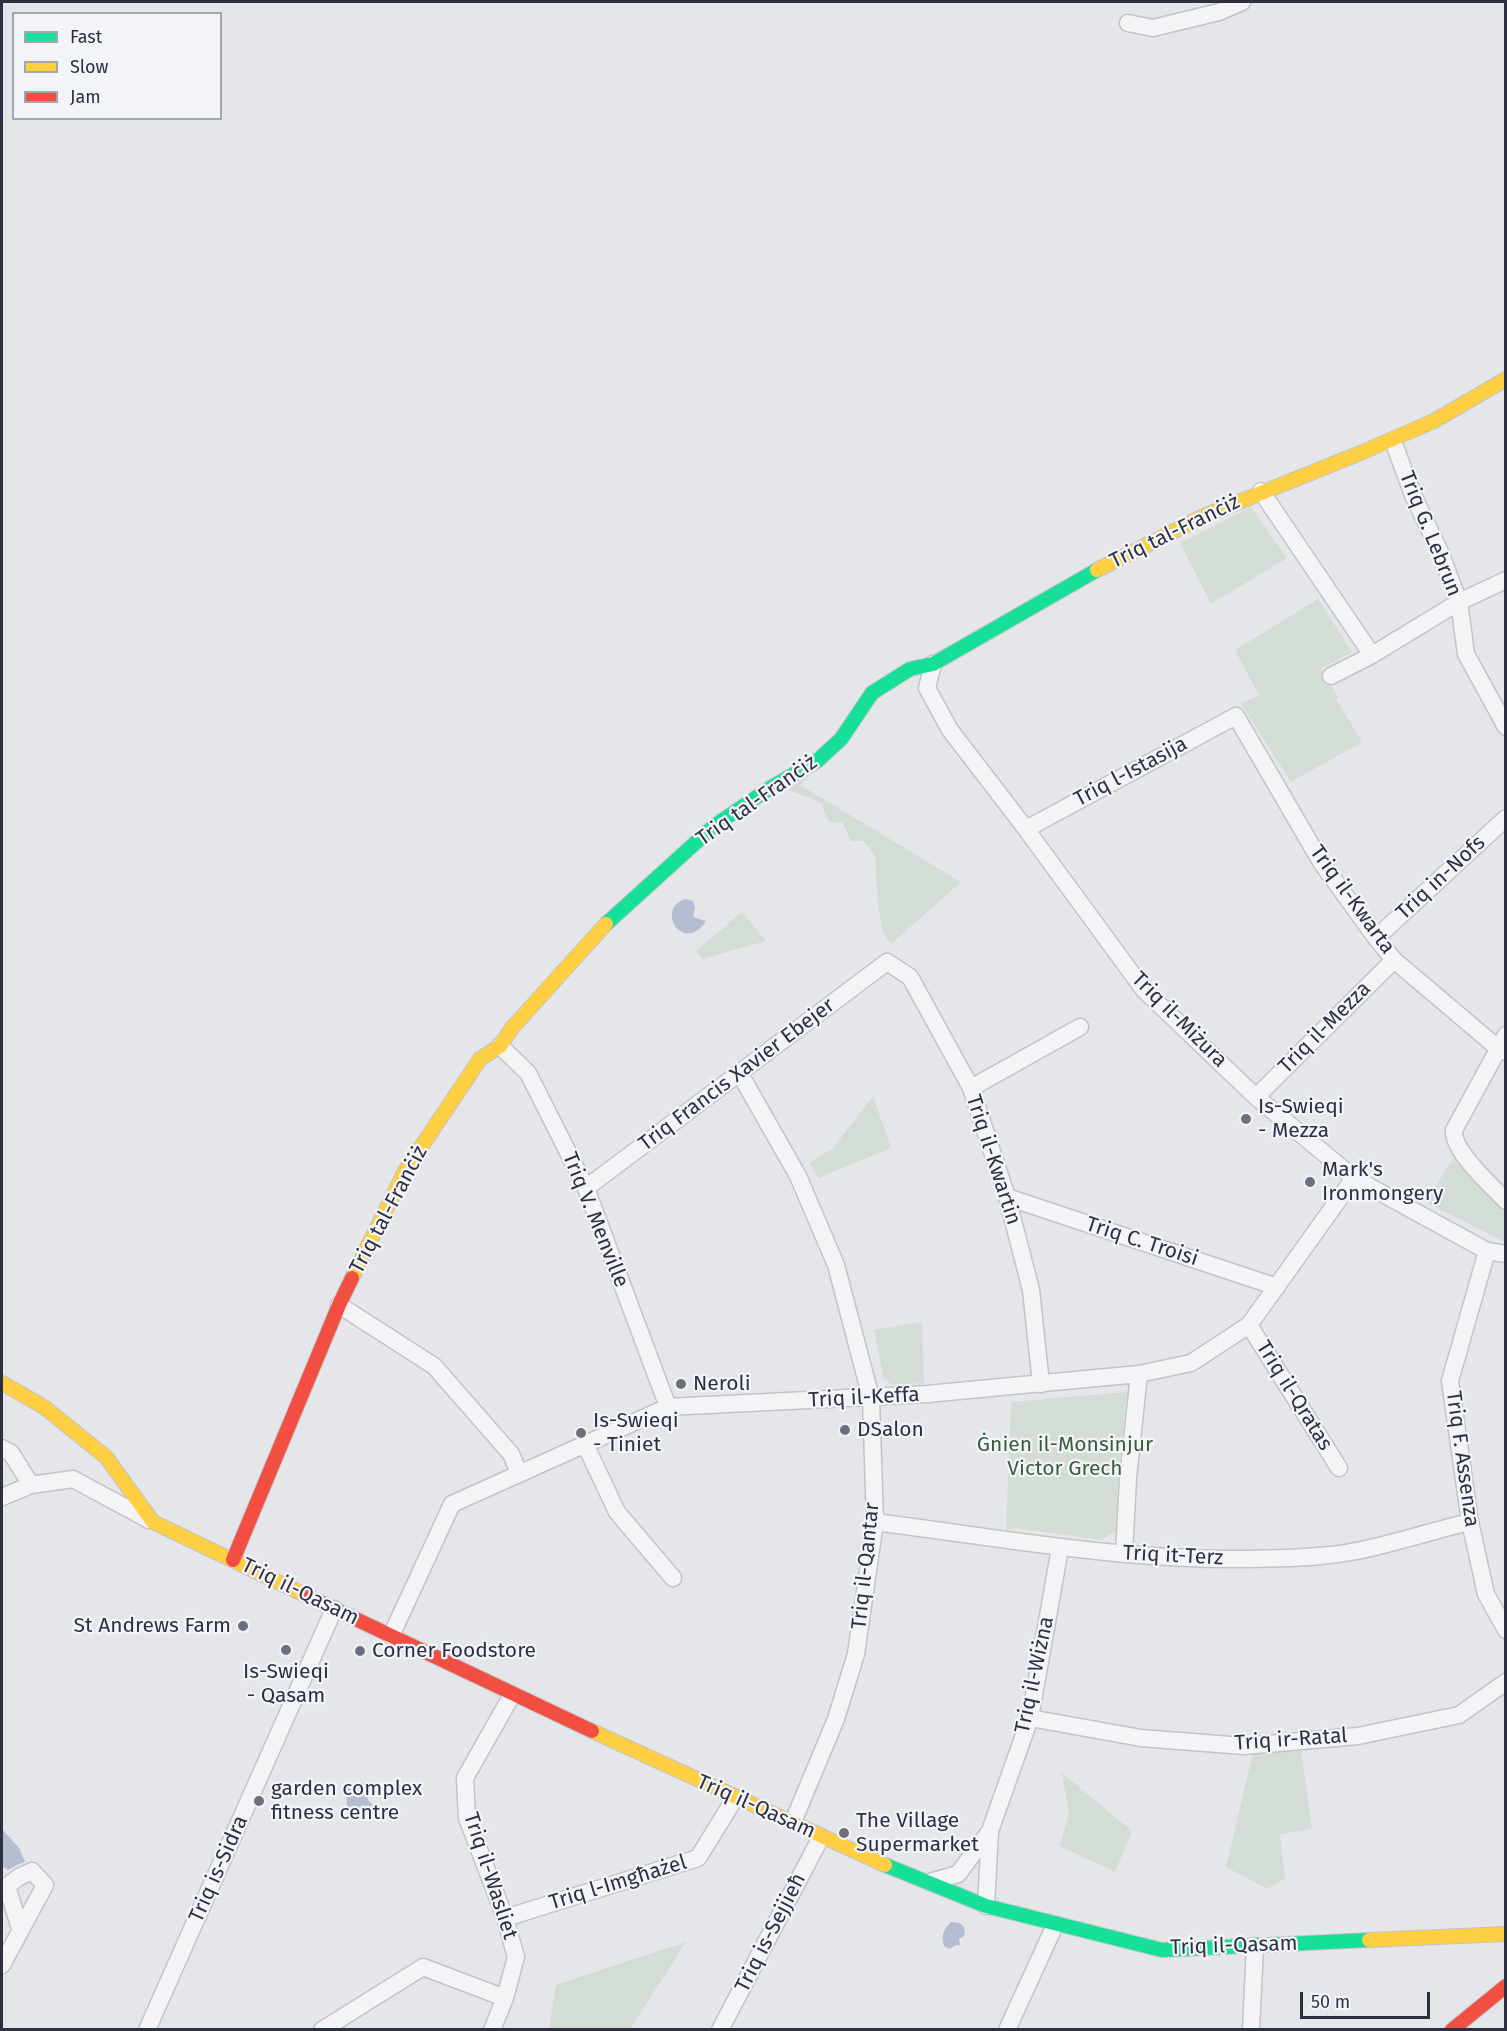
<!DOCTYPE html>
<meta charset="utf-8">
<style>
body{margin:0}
#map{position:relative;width:1507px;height:2031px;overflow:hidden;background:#e5e6e9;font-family:"Fira Sans",sans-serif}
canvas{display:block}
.frame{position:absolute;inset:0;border:3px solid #2d3041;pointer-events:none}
.legend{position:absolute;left:12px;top:12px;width:210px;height:108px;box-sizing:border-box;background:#f3f4f8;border:2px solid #a4a6af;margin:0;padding:8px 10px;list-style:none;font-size:18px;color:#2d3041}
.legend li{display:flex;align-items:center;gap:12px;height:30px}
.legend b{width:30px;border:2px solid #a4a6af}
.scale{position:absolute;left:1300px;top:1992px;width:130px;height:27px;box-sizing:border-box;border:3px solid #2d3041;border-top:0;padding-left:8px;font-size:18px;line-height:21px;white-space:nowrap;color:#2d3041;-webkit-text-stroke:4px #f3f4f8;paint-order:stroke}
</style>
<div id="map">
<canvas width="1507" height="2031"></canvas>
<div class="frame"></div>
<ul class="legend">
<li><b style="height:8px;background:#16e098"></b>Fast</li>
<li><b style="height:8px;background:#ffcf43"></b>Slow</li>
<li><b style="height:8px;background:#f24e42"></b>Jam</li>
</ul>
<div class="scale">50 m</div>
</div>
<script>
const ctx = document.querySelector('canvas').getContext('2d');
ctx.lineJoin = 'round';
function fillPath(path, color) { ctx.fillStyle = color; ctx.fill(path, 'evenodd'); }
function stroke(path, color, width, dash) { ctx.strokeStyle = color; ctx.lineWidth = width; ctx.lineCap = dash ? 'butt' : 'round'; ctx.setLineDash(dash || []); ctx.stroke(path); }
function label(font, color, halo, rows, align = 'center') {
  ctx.font = font + ' "Fira Sans",sans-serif'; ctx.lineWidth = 4.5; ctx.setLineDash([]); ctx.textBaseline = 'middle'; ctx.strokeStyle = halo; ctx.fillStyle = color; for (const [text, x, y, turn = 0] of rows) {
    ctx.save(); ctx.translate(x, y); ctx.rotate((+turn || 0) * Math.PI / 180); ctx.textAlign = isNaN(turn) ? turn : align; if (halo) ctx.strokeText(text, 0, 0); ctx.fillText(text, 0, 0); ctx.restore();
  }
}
const green = new Path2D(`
 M 1251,507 L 1287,558 L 1211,604 L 1180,543 Z
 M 1318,599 L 1352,652 L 1321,669 L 1338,697 L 1336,699 L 1362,742 L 1291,782 L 1241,704 L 1259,695 L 1235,650 Z
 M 820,765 L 800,785 L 961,882 L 891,944 L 883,932 L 878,906 L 875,855 L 863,841 L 851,841 L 843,823 L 829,822 L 821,802 L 788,790 Z
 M 742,912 L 766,941 L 703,959 L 696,951 Z
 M 873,1096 L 891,1148 L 818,1178 L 809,1163 L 833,1148 Z
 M 1453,1159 L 1505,1213 L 1505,1242 L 1425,1202 Z
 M 922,1322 L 924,1383 L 892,1385 L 884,1379 L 874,1330 Z
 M 1127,1392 L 1118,1476 L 1116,1531 L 1101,1540 L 1015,1528 L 1006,1531 L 1011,1402 Z
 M 1301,1750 L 1312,1829 L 1280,1834 L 1285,1878 L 1267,1889 L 1226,1867 L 1253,1752 Z
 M 1062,1773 L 1132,1831 L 1115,1872 L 1060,1846 L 1069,1813 Z
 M 686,1942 L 630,2029 L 549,2029 L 556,1985 Z`);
const water = new Path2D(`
 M 686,899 L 693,901 L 695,908 L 693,917 L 706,921 C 683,956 654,907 686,899 Z
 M 346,1783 L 368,1783 L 368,1800 L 373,1805 L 374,1813 L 359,1819 L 347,1810 Z
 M 2,1829 L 19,1848 L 25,1862 L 19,1864 L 8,1870 L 2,1866 Z
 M 951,1922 C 961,1922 967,1926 964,1936 L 959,1939 L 960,1945 L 956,1945 L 949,1949 L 944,1946 C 941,1936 943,1930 951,1922 Z`);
const street = new Path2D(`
 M 1128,23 L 1153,28 L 1219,12 L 1242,2
 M 1393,441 L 1413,495 L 1440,552 L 1459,602 L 1466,654 L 1506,727
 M 1261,491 L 1372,655
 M 933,664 L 927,688 L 950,730 L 1026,829 L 1144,990 L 1256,1097 L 1354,1178 L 1487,1251 L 1506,1254
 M 1331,676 L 1372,655 L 1459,602 L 1506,580
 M 1026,829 L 1236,716 L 1321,862 L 1376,938 L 1394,960 L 1499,1049 L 1506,1052
 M 1376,938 L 1506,818
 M 1506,1035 L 1454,1130 C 1452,1151 1491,1185 1506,1201
 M 500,1046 L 528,1073 L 586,1188 L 668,1407
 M 740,1074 L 798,1176 L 836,1265 L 871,1398 L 875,1522 L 856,1654 L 836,1719 L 793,1822
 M 971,1088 L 1080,1027
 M 1256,1097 L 1394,960
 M 586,1188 L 887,962 L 910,977 L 971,1088 L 1007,1197 L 1031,1290 L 1041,1384
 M 1007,1197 L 1277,1287
 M 1487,1251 L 1450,1381 L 1470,1522 L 1486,1594 L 1506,1630
 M 339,1305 L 434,1366 L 511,1454 L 519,1473
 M 1249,1325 L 1339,1468
 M 585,1444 L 617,1512 L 673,1578
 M 2,1448 L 11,1453 L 31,1485
 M 2,1497 L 31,1485 L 73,1479 L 149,1520
 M 875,1522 C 1000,1538 1124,1561 1251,1559 C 1283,1558 1318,1558 1351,1552 C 1391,1545 1430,1531 1470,1522
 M 1124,1554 L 1128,1478 L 1139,1374
 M 391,1636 L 452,1504 L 668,1407 L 927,1394 L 1139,1374 L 1191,1363 L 1249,1325 L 1354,1178
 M 1030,1718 L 1141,1738 L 1244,1746 L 1358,1736 L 1459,1715 L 1506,1682
 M 930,1882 L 958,1874 L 990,1831
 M 986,1906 L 990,1831 L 1030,1718 L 1060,1548
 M 505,1918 L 698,1858 L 735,1798
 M 2,1965 L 45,1885 L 32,1871 L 19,1877 L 7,1886 L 20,1929
 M 147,2030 L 334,1609
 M 322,2030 L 423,1967 L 505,1998
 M 492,2030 L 505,1998 L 516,1957 L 505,1918 L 467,1818 L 465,1778 L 512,1695
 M 720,2030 L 821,1837
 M 1007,2030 L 1055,1925
 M 1251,2030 L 1255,1946`);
const fast = new Path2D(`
 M 606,924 L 714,826 L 770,788 L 817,761 L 841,739 L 872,693 L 910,669 L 933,664 L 1097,570
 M 885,1865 L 986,1906 L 1162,1950 L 1369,1940`);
const slow = new Path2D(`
 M 1097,570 L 1204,516 L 1358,454 L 1434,421 L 1506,379
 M 352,1278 L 405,1171 L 480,1059 L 500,1046 L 512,1028 L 606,924
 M 2,1383 L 44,1407 L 106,1457 L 153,1522 L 305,1595
 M 592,1731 L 885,1865
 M 1369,1940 L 1506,1934`);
const jam = new Path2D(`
 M 233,1560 L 339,1305 L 352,1278
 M 305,1595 L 592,1731
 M 1452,2030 L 1506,1986`);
const markers = [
 [1246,1119,6,"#6d707c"],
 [1310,1182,6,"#6d707c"],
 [681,1384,6,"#6d707c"],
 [845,1430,6,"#6d707c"],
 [581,1433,6,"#6d707c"],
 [243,1626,6,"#6d707c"],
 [286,1650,6,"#6d707c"],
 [360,1651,6,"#6d707c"],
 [259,1801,6,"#6d707c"],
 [844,1833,6,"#6d707c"]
];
const streetNames = [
 ["Triq tal-Franċiż",1175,532,-26],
 ["Triq G. Lebrun",1430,534,68],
 ["Triq l-Istasija",1131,772,-28],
 ["Triq tal-Franċiż",757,801,-35],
 ["Triq in-Nofs",1441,878,-43],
 ["Triq il-Kwarta",1352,900,54],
 ["Triq il-Miżura",1179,1020,45],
 ["Triq il-Mezza",1325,1028,-45],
 ["Triq Francis Xavier Ebejer",737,1075,-37],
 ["Triq il-Kwartin",993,1160,72],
 ["Triq tal-Franċiż",389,1210,-62],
 ["Triq V. Menville",595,1220,68],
 ["Triq C. Troisi",1142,1242,18],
 ["Triq il-Qratas",1294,1396,58],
 ["Triq il-Keffa",864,1398,-3],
 ["Triq F. Assenza",1462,1459,82],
 ["Triq it-Terz",1173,1556,3],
 ["Triq il-Qantar",866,1566,-84],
 ["Triq il-Qasam",300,1592,26],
 ["Triq il-Wiżna",1035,1675,-78],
 ["Triq ir-Ratal",1291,1740,-4],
 ["Triq il-Qasam",756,1807,24],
 ["Triq is-Sidra",219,1869,-66],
 ["Triq il-Wasliet",490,1876,72],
 ["Triq l-Imgħażel",618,1883,-17],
 ["Triq is-Sejjieħ",771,1933,-63],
 ["Triq il-Qasam",1234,1946,-2]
];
const poiNames = [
 ["Is-Swieqi",1258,1107],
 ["- Mezza",1258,1131],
 ["Mark's",1322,1170],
 ["Ironmongery",1322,1194],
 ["Neroli",693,1384],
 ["Is-Swieqi",593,1421],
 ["- Tiniet",593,1445],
 ["DSalon",857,1430],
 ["St Andrews Farm",231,1626,"right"],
 ["Corner Foodstore",372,1651],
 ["Is-Swieqi",286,1672,"center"],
 ["- Qasam",286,1696,"center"],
 ["garden complex",271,1789],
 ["fitness centre",271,1813],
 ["The Village",856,1821],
 ["Supermarket",856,1845]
];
const parkNames = [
 ["Ġnien il-Monsinjur",1065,1445],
 ["Victor Grech",1065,1469]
];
fillPath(green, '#d4dcd6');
fillPath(water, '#b7bdd0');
stroke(street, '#c3c4c7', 19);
stroke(fast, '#c3c4c7', 16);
stroke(slow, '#c3c4c7', 16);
stroke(jam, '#c3c4c7', 16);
stroke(street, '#f4f4f6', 16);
stroke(fast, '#16e098', 14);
stroke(slow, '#ffcf43', 14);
stroke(jam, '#f24e42', 14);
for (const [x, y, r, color] of markers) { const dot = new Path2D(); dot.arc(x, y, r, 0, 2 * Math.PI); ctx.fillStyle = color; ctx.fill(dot); stroke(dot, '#f3f4f8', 2); }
label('21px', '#2d3041', '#f3f4f8', streetNames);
label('21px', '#2d3041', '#f3f4f8', poiNames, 'left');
label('21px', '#3c5c3d', '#f3f4f8', parkNames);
</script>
